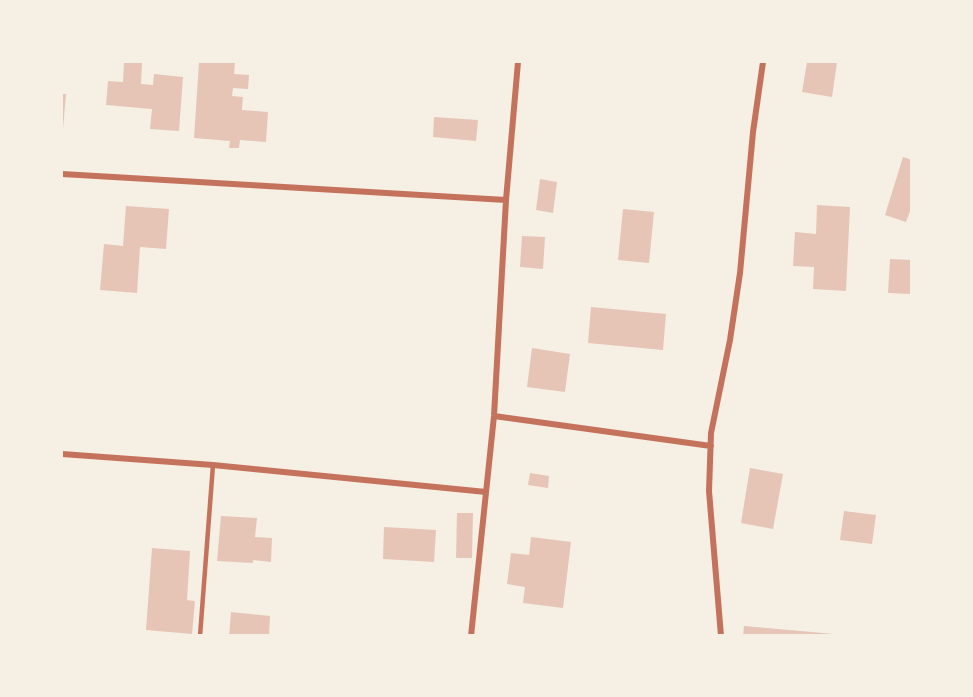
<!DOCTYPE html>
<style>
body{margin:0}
#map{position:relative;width:973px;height:697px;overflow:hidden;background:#f6efe4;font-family:Ubuntu,sans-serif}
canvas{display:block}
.frame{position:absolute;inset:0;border:63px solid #f6efe4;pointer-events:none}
</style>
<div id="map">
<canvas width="973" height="697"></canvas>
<div class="frame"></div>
</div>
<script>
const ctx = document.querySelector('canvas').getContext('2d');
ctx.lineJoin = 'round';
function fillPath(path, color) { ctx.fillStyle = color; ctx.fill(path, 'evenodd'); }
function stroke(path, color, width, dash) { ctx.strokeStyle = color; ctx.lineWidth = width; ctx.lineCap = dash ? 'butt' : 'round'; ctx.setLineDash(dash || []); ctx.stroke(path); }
const building = new Path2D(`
 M 124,62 L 142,63 L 141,84 L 153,85 L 154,74 L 183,77 L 179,131 L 150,129 L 152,109 L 106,105 L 108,81 L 123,82 Z
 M 199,62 L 235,62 L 234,74 L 249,75 L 248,89 L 233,88 L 232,96 L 243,97 L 242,110 L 268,112 L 266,142 L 240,140 L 239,148 L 229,148 L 230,141 L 194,138 Z
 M 807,62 L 837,62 L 832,97 L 802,92 Z
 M 62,94 L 66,94 L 63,129 L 62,129 Z
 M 434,117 L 478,120 L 476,141 L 433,137 Z
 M 903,157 L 912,160 L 912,206 L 906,222 L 885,215 Z
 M 540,179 L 557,182 L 553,213 L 536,210 Z
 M 817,205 L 850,207 L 846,291 L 813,289 L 814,267 L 793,266 L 795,232 L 816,234 Z
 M 126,206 L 169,209 L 166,249 L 140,247 L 137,293 L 100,290 L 104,244 L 123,246 Z
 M 623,209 L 654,212 L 649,263 L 618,260 Z
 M 522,236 L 545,237 L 543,269 L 520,267 Z
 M 890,259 L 912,260 L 912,294 L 888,293 Z
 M 591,307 L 666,314 L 663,350 L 588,343 Z
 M 532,348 L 570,354 L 565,392 L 527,387 Z
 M 750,468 L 783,474 L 773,529 L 741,523 Z
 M 530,473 L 549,476 L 548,488 L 528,485 Z
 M 844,511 L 876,515 L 872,544 L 840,540 Z
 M 457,513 L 473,513 L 472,558 L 456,558 Z
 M 221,516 L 257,518 L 255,537 L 272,538 L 271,562 L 253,560 L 253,563 L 217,561 Z
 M 384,527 L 436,530 L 434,562 L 383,559 Z
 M 531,537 L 571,542 L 563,608 L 523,603 L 525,587 L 507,584 L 511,553 L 529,555 Z
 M 152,548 L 190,551 L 187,600 L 195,601 L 192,634 L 146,630 Z
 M 231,612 L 270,616 L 269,636 L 229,636 Z
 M 744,626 L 834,634 L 834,636 L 743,636 Z`);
const service = new Path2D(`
 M 200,636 L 213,465`);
const minor = new Path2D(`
 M 62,174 L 506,200
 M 494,416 L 711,446
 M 62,454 L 213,465 L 486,492
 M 471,636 L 494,416 L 506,200 L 518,62
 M 721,636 L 709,491 L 711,433 L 730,340 L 740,273 L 753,132 L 763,62`);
fillPath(building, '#e6c5b7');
stroke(service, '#c5725c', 4.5);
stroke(minor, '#c5725c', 6);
</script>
